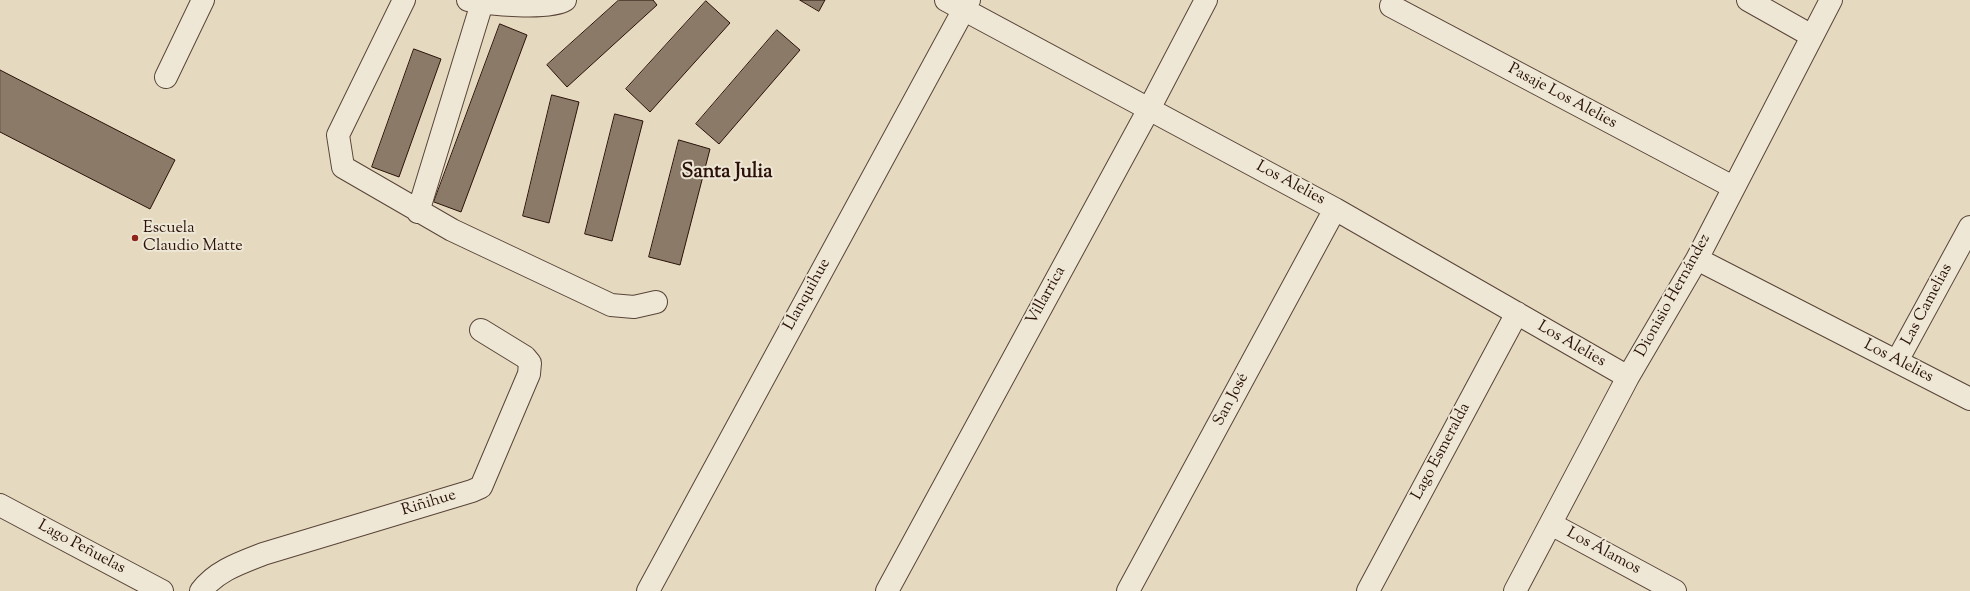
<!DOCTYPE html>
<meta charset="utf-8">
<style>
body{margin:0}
canvas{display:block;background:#e5dac0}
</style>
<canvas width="1970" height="591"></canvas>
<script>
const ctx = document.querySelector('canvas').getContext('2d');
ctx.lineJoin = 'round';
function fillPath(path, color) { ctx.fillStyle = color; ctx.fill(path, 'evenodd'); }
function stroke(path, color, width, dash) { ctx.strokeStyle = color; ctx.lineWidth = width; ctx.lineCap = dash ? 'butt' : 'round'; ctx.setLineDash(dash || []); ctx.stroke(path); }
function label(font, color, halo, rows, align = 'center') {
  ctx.font = font + ' "Sorts Mill Goudy",serif'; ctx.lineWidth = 4; ctx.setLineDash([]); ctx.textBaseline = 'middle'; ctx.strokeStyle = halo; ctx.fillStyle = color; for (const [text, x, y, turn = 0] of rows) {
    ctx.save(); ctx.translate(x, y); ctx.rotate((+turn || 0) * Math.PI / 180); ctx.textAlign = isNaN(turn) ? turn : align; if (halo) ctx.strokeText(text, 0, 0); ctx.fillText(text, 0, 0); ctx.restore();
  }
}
const building = new Path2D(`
 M 619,0 L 653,0 L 657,5 L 567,87 L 547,65 Z
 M 800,0 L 825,0 L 819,11 Z
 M 706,1 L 730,23 L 650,112 L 626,89 Z
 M 500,24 L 527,35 L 461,212 L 434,202 Z
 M 777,30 L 800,50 L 719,144 L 696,124 Z
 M 414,49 L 441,59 L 399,177 L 372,167 Z
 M 0,70 L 175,160 L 150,209 L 0,132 Z
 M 552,95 L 579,102 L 549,223 L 523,216 Z
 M 615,114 L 643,121 L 612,241 L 585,234 Z
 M 679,140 L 710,149 L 680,265 L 649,257 Z`);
const minor = new Path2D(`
 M 404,0 L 338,135 L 343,167 L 452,230 L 611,305 L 634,307 L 656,302
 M 468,0 C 487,4 549,10 565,0
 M 946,0 L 1335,209 L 1628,377
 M 1748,0 L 1812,36
 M 1391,6 L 1733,187
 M 166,77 L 203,0
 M 418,212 L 482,3
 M 1697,259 L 1970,399
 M 1897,361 L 1970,227
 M 0,505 L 162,591
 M 1551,524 L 1675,591
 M 201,591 C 216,571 240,563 263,554 L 472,491 L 481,487 L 529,374 L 530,363 L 525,357 L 481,330
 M 648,591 L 969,0
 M 887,591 L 1149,109 L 1206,0
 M 1128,591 L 1335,209
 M 1368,591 L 1517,313
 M 1515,591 L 1628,377 L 1697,259 L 1831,0`);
const markers = [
 [135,238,4,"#8f2418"]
];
const streetNames = [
 ["Pasaje Los Alelies",1562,97,28],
 ["Los Alelies",1290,184,28],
 ["Llanquihue",808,295,-61],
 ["Villarrica",1047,296,-61],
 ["Dionisio Hernández",1674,296,-61],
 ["Las Camelias",1928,305,-62],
 ["Los Alelies",1571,345,30],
 ["Los Alelies",1898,362,27],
 ["San José",1232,400,-62],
 ["Lago Esmeralda",1442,452,-62],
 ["Riñihue",429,504,-17],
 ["Lago Peñuelas",81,548,28],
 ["Los Álamos",1603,552,28]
];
const poiNames = [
 ["Escuela",143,229],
 ["Claudio Matte",143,247]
];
const districtNames = [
 ["Santa Julia",727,174]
];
fillPath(building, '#8b7a68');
stroke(building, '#2a1209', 1);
stroke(minor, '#594437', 24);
stroke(minor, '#eee7d6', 22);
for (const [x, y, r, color] of markers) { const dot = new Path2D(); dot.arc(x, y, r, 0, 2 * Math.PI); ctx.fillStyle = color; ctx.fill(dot); stroke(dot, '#eee7d6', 1.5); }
label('16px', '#2a1209', '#eee7d6', streetNames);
label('16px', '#2a1209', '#eee7d6', poiNames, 'left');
label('bold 20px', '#2a1209', '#eee7d6', districtNames);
</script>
